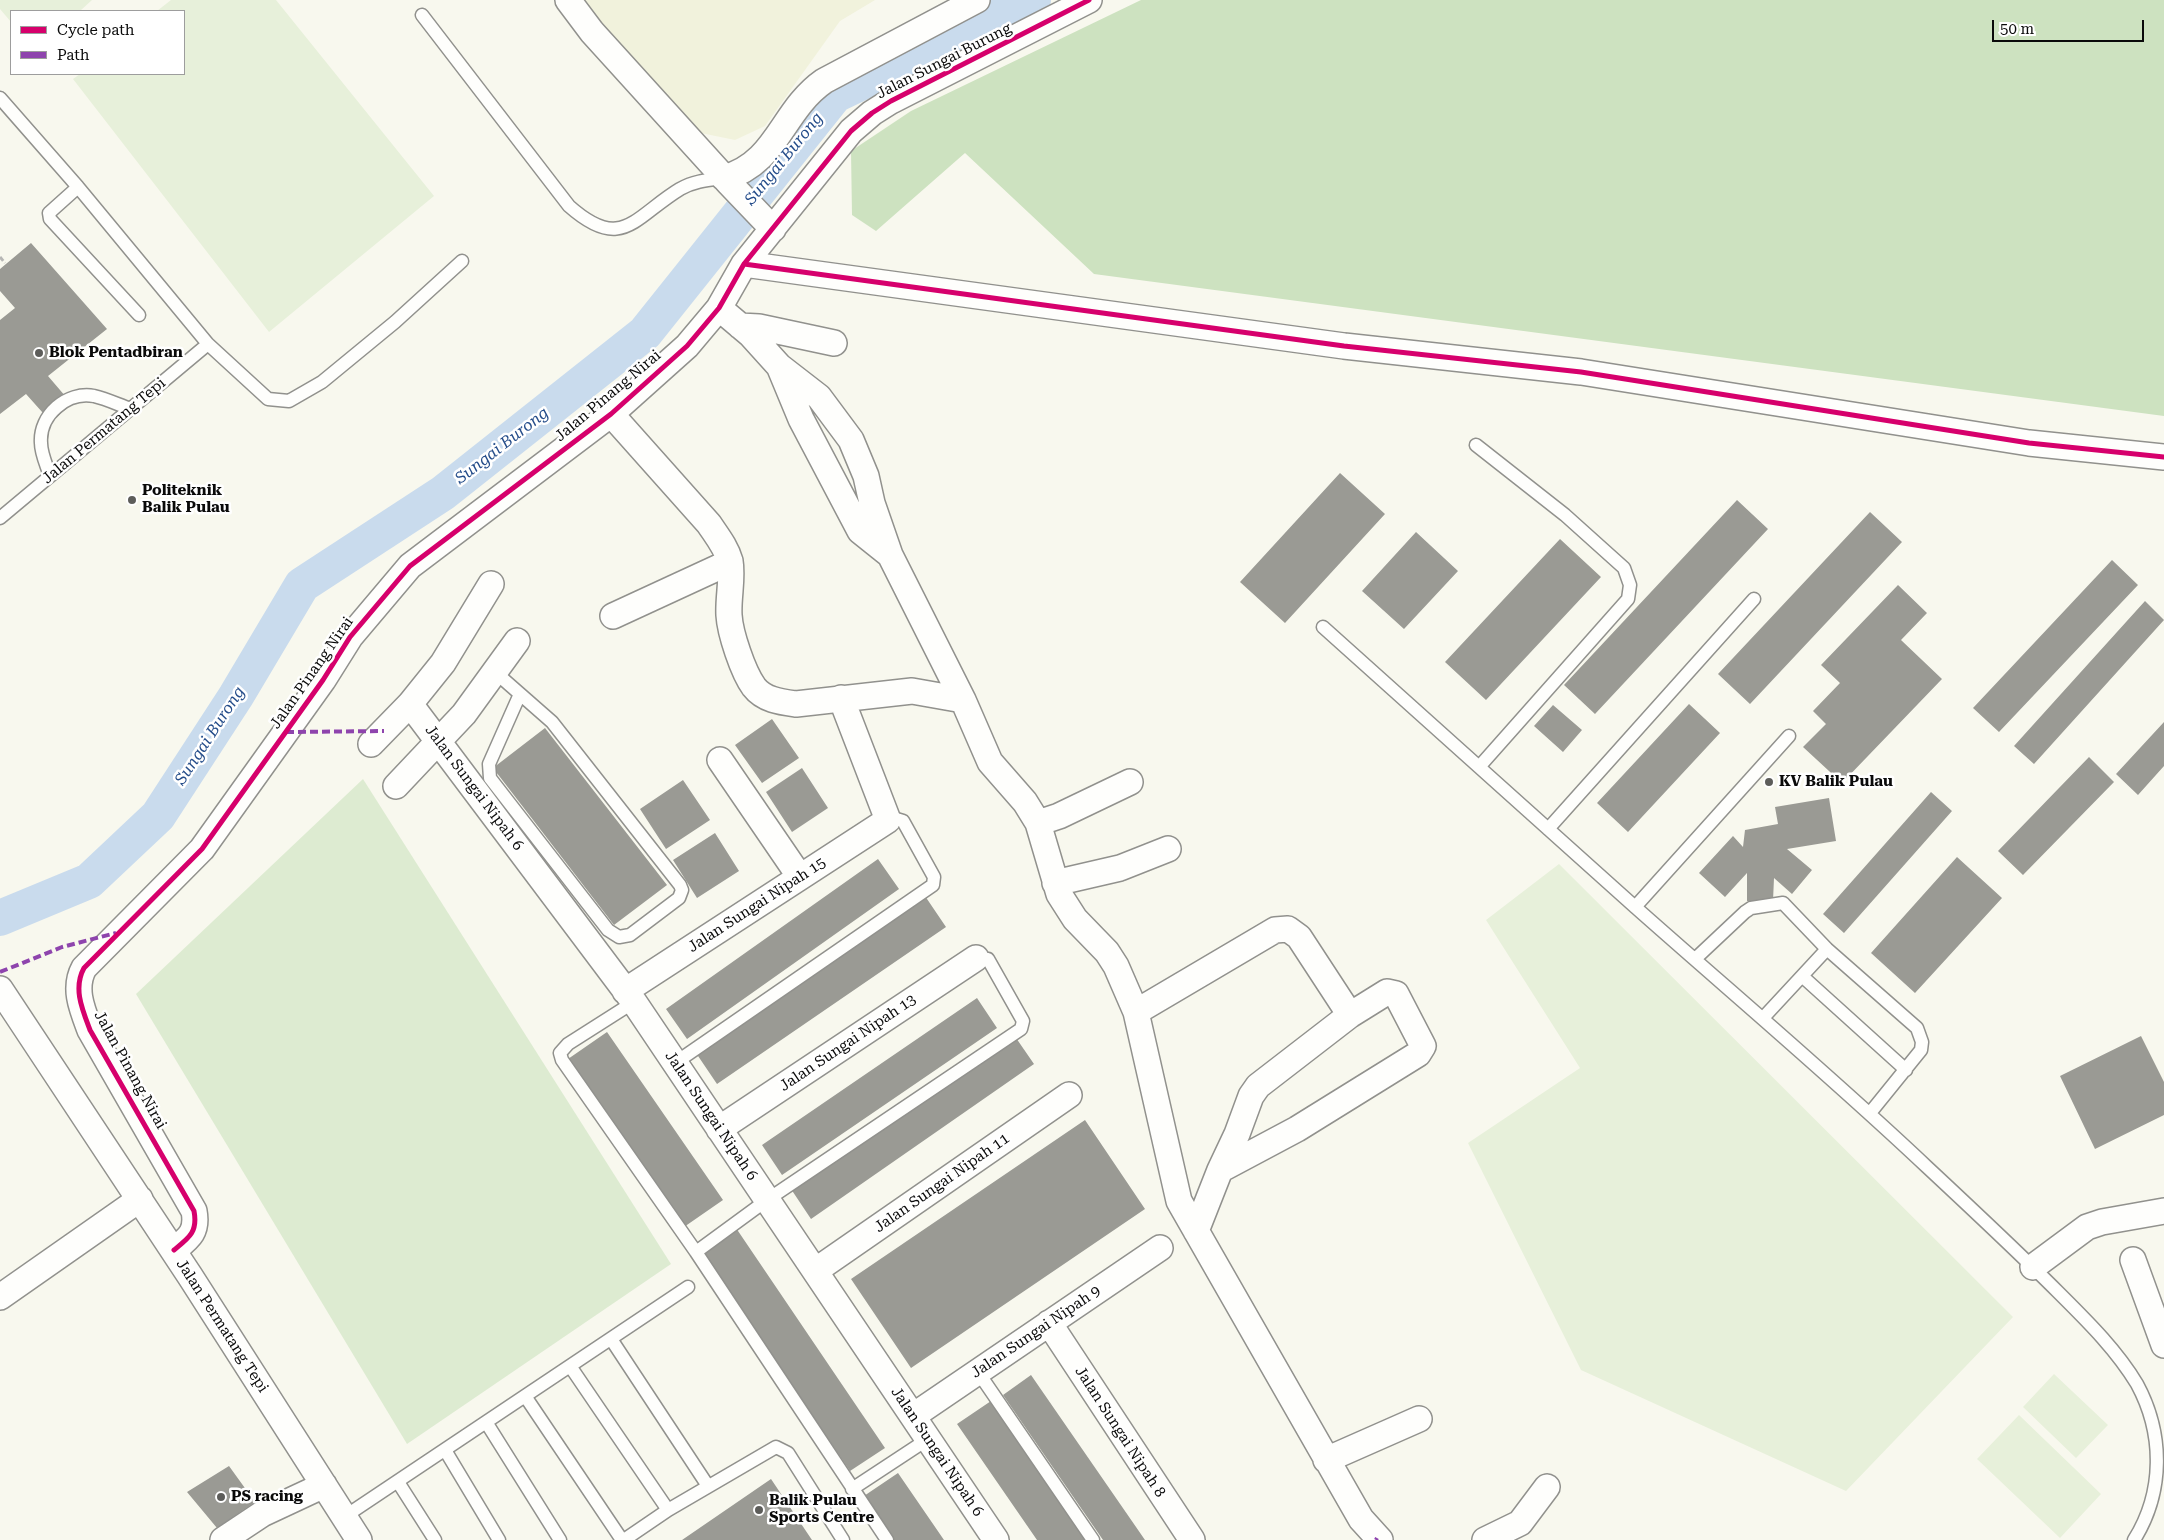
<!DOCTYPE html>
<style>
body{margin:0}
#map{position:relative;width:2164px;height:1540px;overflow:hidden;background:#f8f8ee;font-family:"Roboto Serif",serif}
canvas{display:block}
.legend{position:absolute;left:10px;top:10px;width:175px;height:65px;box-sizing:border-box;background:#fff;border:1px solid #9d9d9d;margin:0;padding:6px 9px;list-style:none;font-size:15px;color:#0a0a0a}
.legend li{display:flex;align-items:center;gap:10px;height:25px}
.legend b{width:25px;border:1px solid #9d9d9d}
.scale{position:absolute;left:1992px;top:20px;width:152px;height:22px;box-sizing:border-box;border:2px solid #0a0a0a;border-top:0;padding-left:6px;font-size:15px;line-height:18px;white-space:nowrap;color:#0a0a0a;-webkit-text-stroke:4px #fff;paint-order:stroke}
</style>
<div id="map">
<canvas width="2164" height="1540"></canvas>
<ul class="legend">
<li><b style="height:6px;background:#d6006c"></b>Cycle path</li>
<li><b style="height:6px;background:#8e44ad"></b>Path</li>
</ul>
<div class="scale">50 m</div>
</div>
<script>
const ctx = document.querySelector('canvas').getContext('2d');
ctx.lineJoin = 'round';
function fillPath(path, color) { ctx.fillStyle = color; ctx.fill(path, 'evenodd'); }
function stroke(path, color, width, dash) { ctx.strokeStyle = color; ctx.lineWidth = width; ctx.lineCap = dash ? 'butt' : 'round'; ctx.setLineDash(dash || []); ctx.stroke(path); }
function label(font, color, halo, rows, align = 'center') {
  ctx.font = font + ' "Roboto Serif",serif'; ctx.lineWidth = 5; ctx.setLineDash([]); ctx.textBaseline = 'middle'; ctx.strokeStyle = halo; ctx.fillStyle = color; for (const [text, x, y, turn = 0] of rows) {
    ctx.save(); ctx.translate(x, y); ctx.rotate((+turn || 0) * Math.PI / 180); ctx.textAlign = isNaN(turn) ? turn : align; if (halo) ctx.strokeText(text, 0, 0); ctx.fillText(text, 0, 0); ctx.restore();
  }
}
const farmland = new Path2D(`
 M 575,0 L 875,0 L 840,21 L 765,126 L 735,140 L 691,131 Z`);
const green = new Path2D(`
 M 363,779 L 671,1264 L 407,1444 L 136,994 Z`);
const forest = new Path2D(`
 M 1141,0 L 2164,0 L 2164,416 L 1094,274 L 965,153 L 876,231 L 852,215 L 851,151 L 911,111 Z`);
const pitch = new Path2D(`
 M 0,0 L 92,0 L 80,11 L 11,11 L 11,22 L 0,9 Z
 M 171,0 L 276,0 L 434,196 L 269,332 L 73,79 L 80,74 L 184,74 L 184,11 L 157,11 Z
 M 1559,864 L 2013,1317 L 1846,1491 L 1581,1370 L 1468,1143 L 1580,1068 L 1486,920 Z
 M 2054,1374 L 2108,1425 L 2076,1458 L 2023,1407 Z
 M 2019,1415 L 2101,1494 L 2060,1538 L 1977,1459 Z`);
const river = new Path2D(`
 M 0,918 L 89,881 L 158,816 L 236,696 L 302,585 L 443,493 L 645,333 L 835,95 L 1033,0`);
const building = new Path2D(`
 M 31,243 L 107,329 L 48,376 L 72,404 L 51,422 L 26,394 L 0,414 L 0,320 L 15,308 L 0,291 L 0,269 Z
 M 1340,473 L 1385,514 L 1285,623 L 1240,582 Z
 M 1737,500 L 1768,529 L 1595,714 L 1564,685 Z
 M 1870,512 L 1902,542 L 1750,704 L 1718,674 Z
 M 1416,532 L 1458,571 L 1404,629 L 1362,591 Z
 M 1560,539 L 1601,577 L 1486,700 L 1445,662 Z
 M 2112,560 L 2138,585 L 1999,732 L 1973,708 Z
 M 1898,585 L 1927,613 L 1901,640 L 1942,679 L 1842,783 L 1803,747 L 1826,724 L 1813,711 L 1840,683 L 1821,665 Z
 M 2145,601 L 2164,620 L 2034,764 L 2014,746 Z
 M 1689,704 L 1720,733 L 1628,832 L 1597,803 Z
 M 1553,705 L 1582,730 L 1563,752 L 1534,726 Z
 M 772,719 L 799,758 L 762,783 L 735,745 Z
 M 2164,722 L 2164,766 L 2138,795 L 2116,774 Z
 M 545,728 L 667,885 L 614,925 L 493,768 Z
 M 2089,757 L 2114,782 L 2023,875 L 1998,851 Z
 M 802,768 L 828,808 L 792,832 L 766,792 Z
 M 683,780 L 710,820 L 666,849 L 640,809 Z
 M 1931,792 L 1952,811 L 1844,933 L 1823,914 Z
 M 1829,798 L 1836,841 L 1787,849 L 1812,870 L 1792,894 L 1774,878 L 1773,901 L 1747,901 L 1747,873 L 1725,897 L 1699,873 L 1733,836 L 1743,847 L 1745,830 L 1778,824 L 1775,807 Z
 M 715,833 L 739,871 L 697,898 L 673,860 Z
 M 1957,857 L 2002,898 L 1915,993 L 1871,953 Z
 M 878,859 L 899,889 L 687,1039 L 666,1009 Z
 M 925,896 L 946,927 L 717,1084 L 696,1053 Z
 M 977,998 L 997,1028 L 782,1175 L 762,1145 Z
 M 607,1032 L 723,1200 L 684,1227 L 568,1059 Z
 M 1014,1035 L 1034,1064 L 811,1219 L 791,1189 Z
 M 2141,1036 L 2164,1082 L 2164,1115 L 2095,1149 L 2060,1076 Z
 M 1085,1120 L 1145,1209 L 911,1368 L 851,1279 Z
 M 736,1228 L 885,1448 L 850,1471 L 701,1251 Z
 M 1031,1375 L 1145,1540 L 1103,1540 L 1003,1395 Z
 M 991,1401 L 1085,1540 L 1037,1540 L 957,1424 Z
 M 229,1466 L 255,1502 L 217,1528 L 187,1492 Z
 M 898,1473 L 944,1540 L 890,1540 L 861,1498 Z
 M 771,1479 L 812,1540 L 682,1540 Z`);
const path = new Path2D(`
 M 0,257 L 5,263`);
const lane = new Path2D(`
 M 422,15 L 569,206 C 622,253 634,217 680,189 C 694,181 708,180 724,178
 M 0,98 L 78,187 L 208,344 L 268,399 L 289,401 L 322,382 L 395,322 L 462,261
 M 78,187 L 49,213 L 50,219 L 139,315
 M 1476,445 L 1565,515 L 1624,568 L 1630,585 L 1628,599 L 1479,767
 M 50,476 C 47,466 41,454 41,443 C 39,415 67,391 94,396 C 107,399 119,405 131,409
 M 0,518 L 208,344
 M 1323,627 C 1427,720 1530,814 1634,906 C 1732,993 1832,1077 1927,1167 C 1971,1208 2015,1249 2058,1292 C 2086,1320 2116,1349 2137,1384 C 2164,1434 2164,1492 2134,1540
 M 495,672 L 552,722 L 680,885 L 682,890 L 679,898 L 630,935 L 619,937 L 608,930 L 490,778 L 489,764 L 520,694
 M 1548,829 L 1754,599
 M 1635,907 L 1789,736
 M 1695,959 L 1745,912 L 1751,908 L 1783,903 L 1827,949 L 1917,1028 L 1922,1042 L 1921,1050 L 1870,1113
 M 1802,976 L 1906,1070
 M 634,1002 L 568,1044 L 560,1053 L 562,1060 L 696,1252 L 887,1540
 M 1763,1018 L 1827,949
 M 675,1063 L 933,885 L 934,877 L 903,821 L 893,818 L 888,820
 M 696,1252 L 767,1200 L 1021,1029 L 1023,1021 L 988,959 L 976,958
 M 611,1339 L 708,1486
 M 570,1366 L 668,1510
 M 978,1372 L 1093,1540
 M 525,1396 L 622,1540
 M 486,1422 L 560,1540
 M 445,1450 L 499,1540
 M 398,1482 L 435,1540
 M 852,1489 L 928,1439
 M 344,1517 L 688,1287
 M 624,1540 L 668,1510 L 776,1447 L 788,1453 L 843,1540`);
const street = new Path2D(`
 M 568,0 L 592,32 L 729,183 L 773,229
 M 724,178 C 778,163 781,111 824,81 L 977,0
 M 744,264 L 1344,346 L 1581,372 L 2029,443 L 2164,457
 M 719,308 L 751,335 L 779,366 L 819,397 L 851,440 L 866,476 L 872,503 L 890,555 L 963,700 L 990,762 L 1025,802 L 1038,823 L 1059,894 L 1075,919 L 1107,952 L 1116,966 L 1136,1012 L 1179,1201 L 1361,1519 L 1380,1540
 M 740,326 L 759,327 L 834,343
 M 779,366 L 801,419 L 860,531 L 890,555
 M 611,414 L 709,524 C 717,536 726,547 730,561 C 733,578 728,597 729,615 C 730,633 743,672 754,687 C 764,700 781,702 796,704 L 912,691 L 963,700
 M 613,616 L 730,562
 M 410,704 L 634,1002 L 996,1540
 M 371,744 L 410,704 L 443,663 L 491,584
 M 720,760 L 800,877
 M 396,786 L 464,714 L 517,641
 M 1038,823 L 1059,816 L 1130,782
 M 1055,883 L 1120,868 L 1168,849
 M 0,989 L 190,1276 L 359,1540
 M 625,991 L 888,820 L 841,698
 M 1136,1012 L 1275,930 L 1288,929 L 1299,937 L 1350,1015
 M 719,1129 L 976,958
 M 1196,1231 L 1220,1170 L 1237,1134 L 1251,1096 L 1258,1086 L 1350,1015 L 1387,992 L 1396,994 L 1423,1046 L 1418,1054 L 1297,1129 L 1220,1170
 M 174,1250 C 189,1238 198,1232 194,1211 L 90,1030 C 82,1009 73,988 84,968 L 202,849 L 323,680 L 350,637 L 410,566 L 611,414 L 687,346 L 719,308 L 744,264 L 851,131 L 872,113 L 891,101 L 1089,0
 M 2133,1260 L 2164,1345
 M 2033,1267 L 2087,1227 L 2102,1222 L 2164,1211
 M 815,1271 L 1069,1095
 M 0,1297 L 140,1199
 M 1049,1323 L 1192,1540
 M 913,1416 L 1160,1248
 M 1326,1460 L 1419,1419
 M 223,1540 L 262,1514 L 324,1485
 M 1485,1540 L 1520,1523 L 1547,1487`);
const quiet = new Path2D(`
 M 286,732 L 384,731
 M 0,972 L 62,947 L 116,933
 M 1376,1540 L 1377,1538`);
const cycleway = new Path2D(`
 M 744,264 L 1344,346 L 1581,372 L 2029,443 L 2164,457
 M 174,1250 C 189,1238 198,1232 194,1211 L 90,1030 C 82,1009 73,988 84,968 L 202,849 L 323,680 L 350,637 L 410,566 L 611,414 L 687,346 L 719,308 L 744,264 L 851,131 L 872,113 L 891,101 L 1089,0`);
const markers = [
 [39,353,5,"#5d5d5a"],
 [132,500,5,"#5d5d5a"],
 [1769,782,5,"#5d5d5a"],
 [221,1497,5,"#5d5d5a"],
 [759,1510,5,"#5d5d5a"]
];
const streetNames = [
 ["Jalan Sungai Burung",944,61,-27],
 ["Jalan Pinang Nirai",608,396,-40],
 ["Jalan Permatang Tepi",104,431,-40],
 ["Jalan Pinang Nirai",312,673,-55],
 ["Jalan Sungai Nipah 6",474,788,53],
 ["Jalan Sungai Nipah 15",757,905,-33],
 ["Jalan Sungai Nipah 13",848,1043,-34],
 ["Jalan Pinang Nirai",130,1070,61],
 ["Jalan Sungai Nipah 6",711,1116,56],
 ["Jalan Sungai Nipah 11",942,1183,-35],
 ["Jalan Permatang Tepi",222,1326,57],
 ["Jalan Sungai Nipah 9",1036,1332,-34],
 ["Jalan Sungai Nipah 8",1120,1432,57],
 ["Jalan Sungai Nipah 6",937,1452,56]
];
const poiNames = [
 ["Blok Pentadbiran",49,353],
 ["Politeknik",142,491],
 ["Balik Pulau",142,508],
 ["KV Balik Pulau",1779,782],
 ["PS racing",231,1497],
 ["Balik Pulau",769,1501],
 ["Sports Centre",769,1518]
];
const waterNames = [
 ["Sungai Burong",784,159,-51],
 ["Sungai Burong",502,446,-38],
 ["Sungai Burong",210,736,-57]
];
fillPath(farmland, '#f1f2dc');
fillPath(green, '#ddebd1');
fillPath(forest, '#cde2c0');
fillPath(pitch, '#e7f0da');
stroke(river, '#c9dbed', 36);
fillPath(building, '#9a9a94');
stroke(lane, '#91918d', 15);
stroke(street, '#91918d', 28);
stroke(path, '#b7b7b5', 3, [5, 2.5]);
stroke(lane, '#fefefc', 12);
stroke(street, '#fefefc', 25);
stroke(quiet, '#8e44ad', 4, [8, 4]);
stroke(cycleway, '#d6006c', 5);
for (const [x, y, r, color] of markers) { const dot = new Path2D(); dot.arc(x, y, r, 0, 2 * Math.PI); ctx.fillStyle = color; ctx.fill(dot); stroke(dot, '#fff', 2); }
label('15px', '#0a0a0a', '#fff', streetNames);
label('bold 15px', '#0a0a0a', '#fff', poiNames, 'left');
label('italic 16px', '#254d8a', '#fff', waterNames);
</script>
